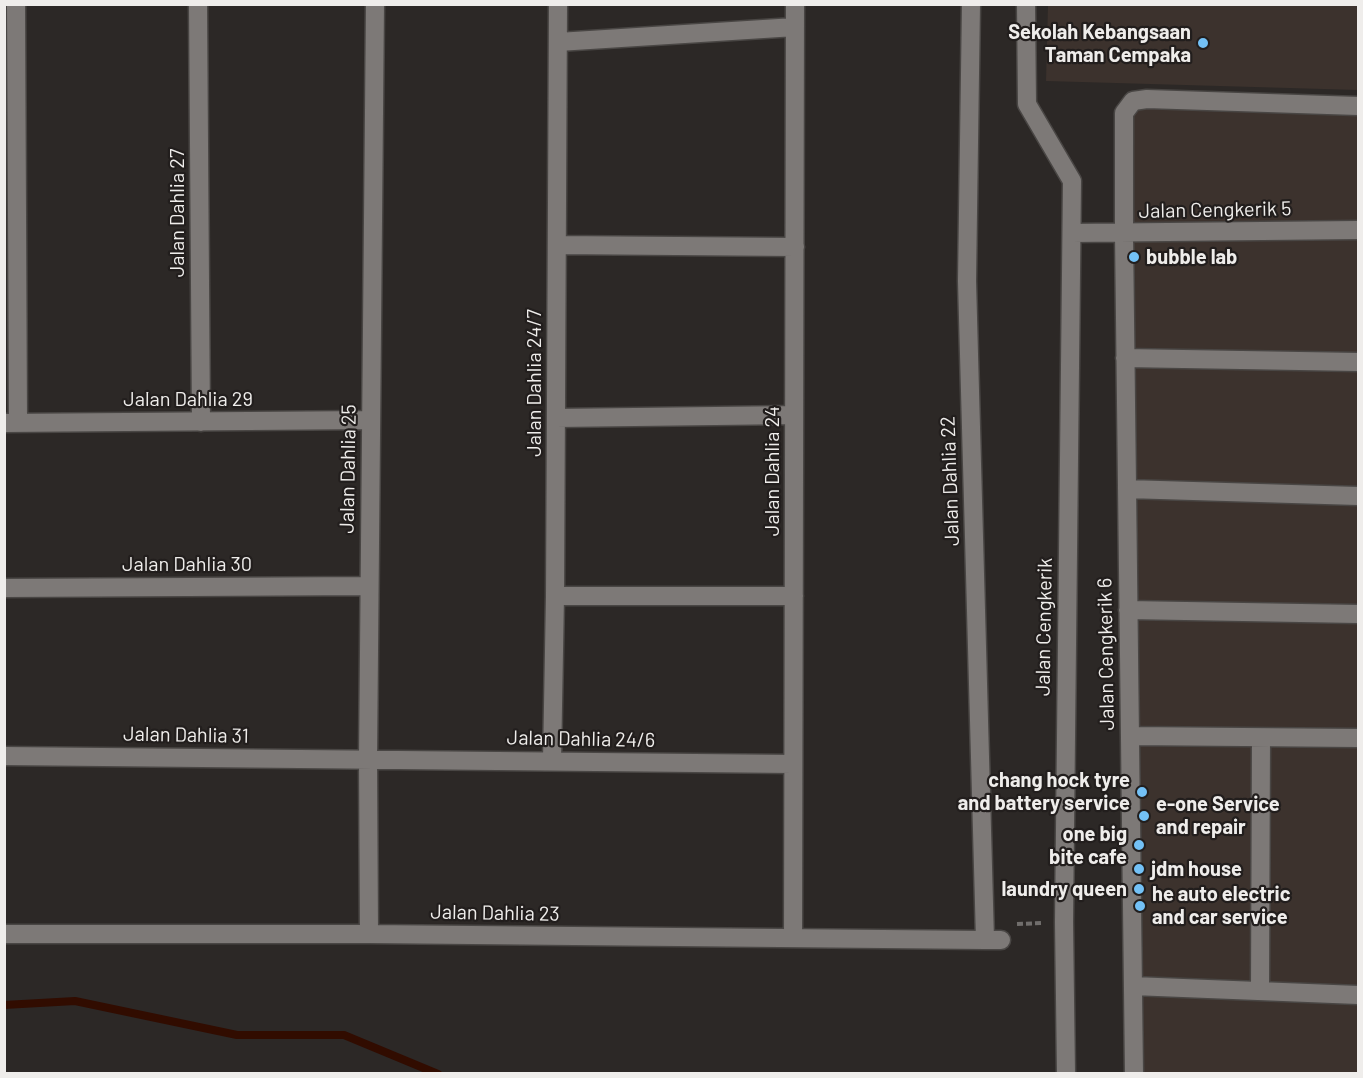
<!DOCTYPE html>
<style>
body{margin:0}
#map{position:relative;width:1363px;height:1078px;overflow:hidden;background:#2c2826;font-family:Barlow,sans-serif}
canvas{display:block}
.frame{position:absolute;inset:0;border:6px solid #efedeb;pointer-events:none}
</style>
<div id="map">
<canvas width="1363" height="1078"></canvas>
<div class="frame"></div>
</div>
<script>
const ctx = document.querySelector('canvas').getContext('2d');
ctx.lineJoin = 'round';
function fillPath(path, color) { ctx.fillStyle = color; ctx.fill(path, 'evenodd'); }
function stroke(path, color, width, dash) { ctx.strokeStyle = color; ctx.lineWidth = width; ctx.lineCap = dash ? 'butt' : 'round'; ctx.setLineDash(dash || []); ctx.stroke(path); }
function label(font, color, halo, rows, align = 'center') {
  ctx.font = font + ' Barlow,sans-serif'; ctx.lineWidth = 4.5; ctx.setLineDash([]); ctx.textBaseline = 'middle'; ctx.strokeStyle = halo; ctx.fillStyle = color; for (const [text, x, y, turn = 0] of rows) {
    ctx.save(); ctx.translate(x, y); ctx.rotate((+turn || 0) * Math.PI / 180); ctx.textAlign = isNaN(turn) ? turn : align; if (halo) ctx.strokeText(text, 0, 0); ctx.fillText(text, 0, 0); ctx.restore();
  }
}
const built = new Path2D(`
 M 1048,5 L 1358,5 L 1358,90 L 1046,81 Z
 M 1136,107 L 1358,111 L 1358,1073 L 1144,1073 L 1137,467 L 1131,221 L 1130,115 Z`);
const stream = new Path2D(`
 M 4,1005 L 75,1001 L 237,1035 L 344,1035 L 438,1074`);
const path = new Path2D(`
 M 1017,924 L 1042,923`);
const minor = new Path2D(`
 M 16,4 L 18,423
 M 198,4 L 201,422
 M 971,4 L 967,281 L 985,940 L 1001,940
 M 1026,4 L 1027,104 L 1072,181 L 1064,922 L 1066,1074
 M 558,42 L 795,27
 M 1072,233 L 1358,230
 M 557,245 L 795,247
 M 1125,358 L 1358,362
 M 556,418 L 794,415
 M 4,423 L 371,420
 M 1127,489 L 1358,496
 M 4,588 L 369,586
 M 555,596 L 794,596
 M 1128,610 L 1358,614
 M 1130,736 L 1358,738
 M 4,756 L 793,764
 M 552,761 L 555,596 L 558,4
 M 4,934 L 369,934 L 985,940
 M 369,934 L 368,759 L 375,4
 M 793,938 L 795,4
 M 1133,986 L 1358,995
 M 1260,991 L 1261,738
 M 1134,1074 L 1124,234 L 1124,113 L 1133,101 L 1147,99 L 1358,106`);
const markers = [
 [1203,43,6,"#73c1f6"],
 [1134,257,6,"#73c1f6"],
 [1142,792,6,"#73c1f6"],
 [1144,816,6,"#73c1f6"],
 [1139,845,6,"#73c1f6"],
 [1139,869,6,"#73c1f6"],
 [1139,889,6,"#73c1f6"],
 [1140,906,6,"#73c1f6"]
];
const poiNames = [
 ["Sekolah Kebangsaan",1191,32],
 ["Taman Cempaka",1191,55],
 ["bubble lab",1146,257,"left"],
 ["chang hock tyre",1130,780],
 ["and battery service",1130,803],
 ["e-one Service",1156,804,"left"],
 ["and repair",1156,827,"left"],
 ["one big",1127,834],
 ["bite cafe",1127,857],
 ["jdm house",1151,869,"left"],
 ["laundry queen",1127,889],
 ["he auto electric",1152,894,"left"],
 ["and car service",1152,917,"left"]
];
const streetNames = [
 ["Jalan Cengkerik 5",1215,210,-1],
 ["Jalan Dahlia 27",177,213,-90],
 ["Jalan Dahlia 24/7",534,383,-90],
 ["Jalan Dahlia 29",188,399],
 ["Jalan Dahlia 25",348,469,-89],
 ["Jalan Dahlia 24",772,471,-90],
 ["Jalan Dahlia 22",950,481,-92],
 ["Jalan Dahlia 30",187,564],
 ["Jalan Cengkerik",1044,627,-89],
 ["Jalan Cengkerik 6",1106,654,-91],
 ["Jalan Dahlia 31",186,735,1],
 ["Jalan Dahlia 24/6",581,739,1],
 ["Jalan Dahlia 23",495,913,1]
];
fillPath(built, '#3c322d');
stroke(stream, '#310c00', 8);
stroke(minor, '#494644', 21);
stroke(path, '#716e6c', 4, [6, 3]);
stroke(minor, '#7d7977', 18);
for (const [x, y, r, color] of markers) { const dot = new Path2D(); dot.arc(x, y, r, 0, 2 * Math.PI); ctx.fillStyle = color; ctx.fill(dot); stroke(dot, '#221e1d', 2); }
label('bold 20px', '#efedeb', '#221e1d', poiNames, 'right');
label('20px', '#efedeb', '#221e1d', streetNames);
</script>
